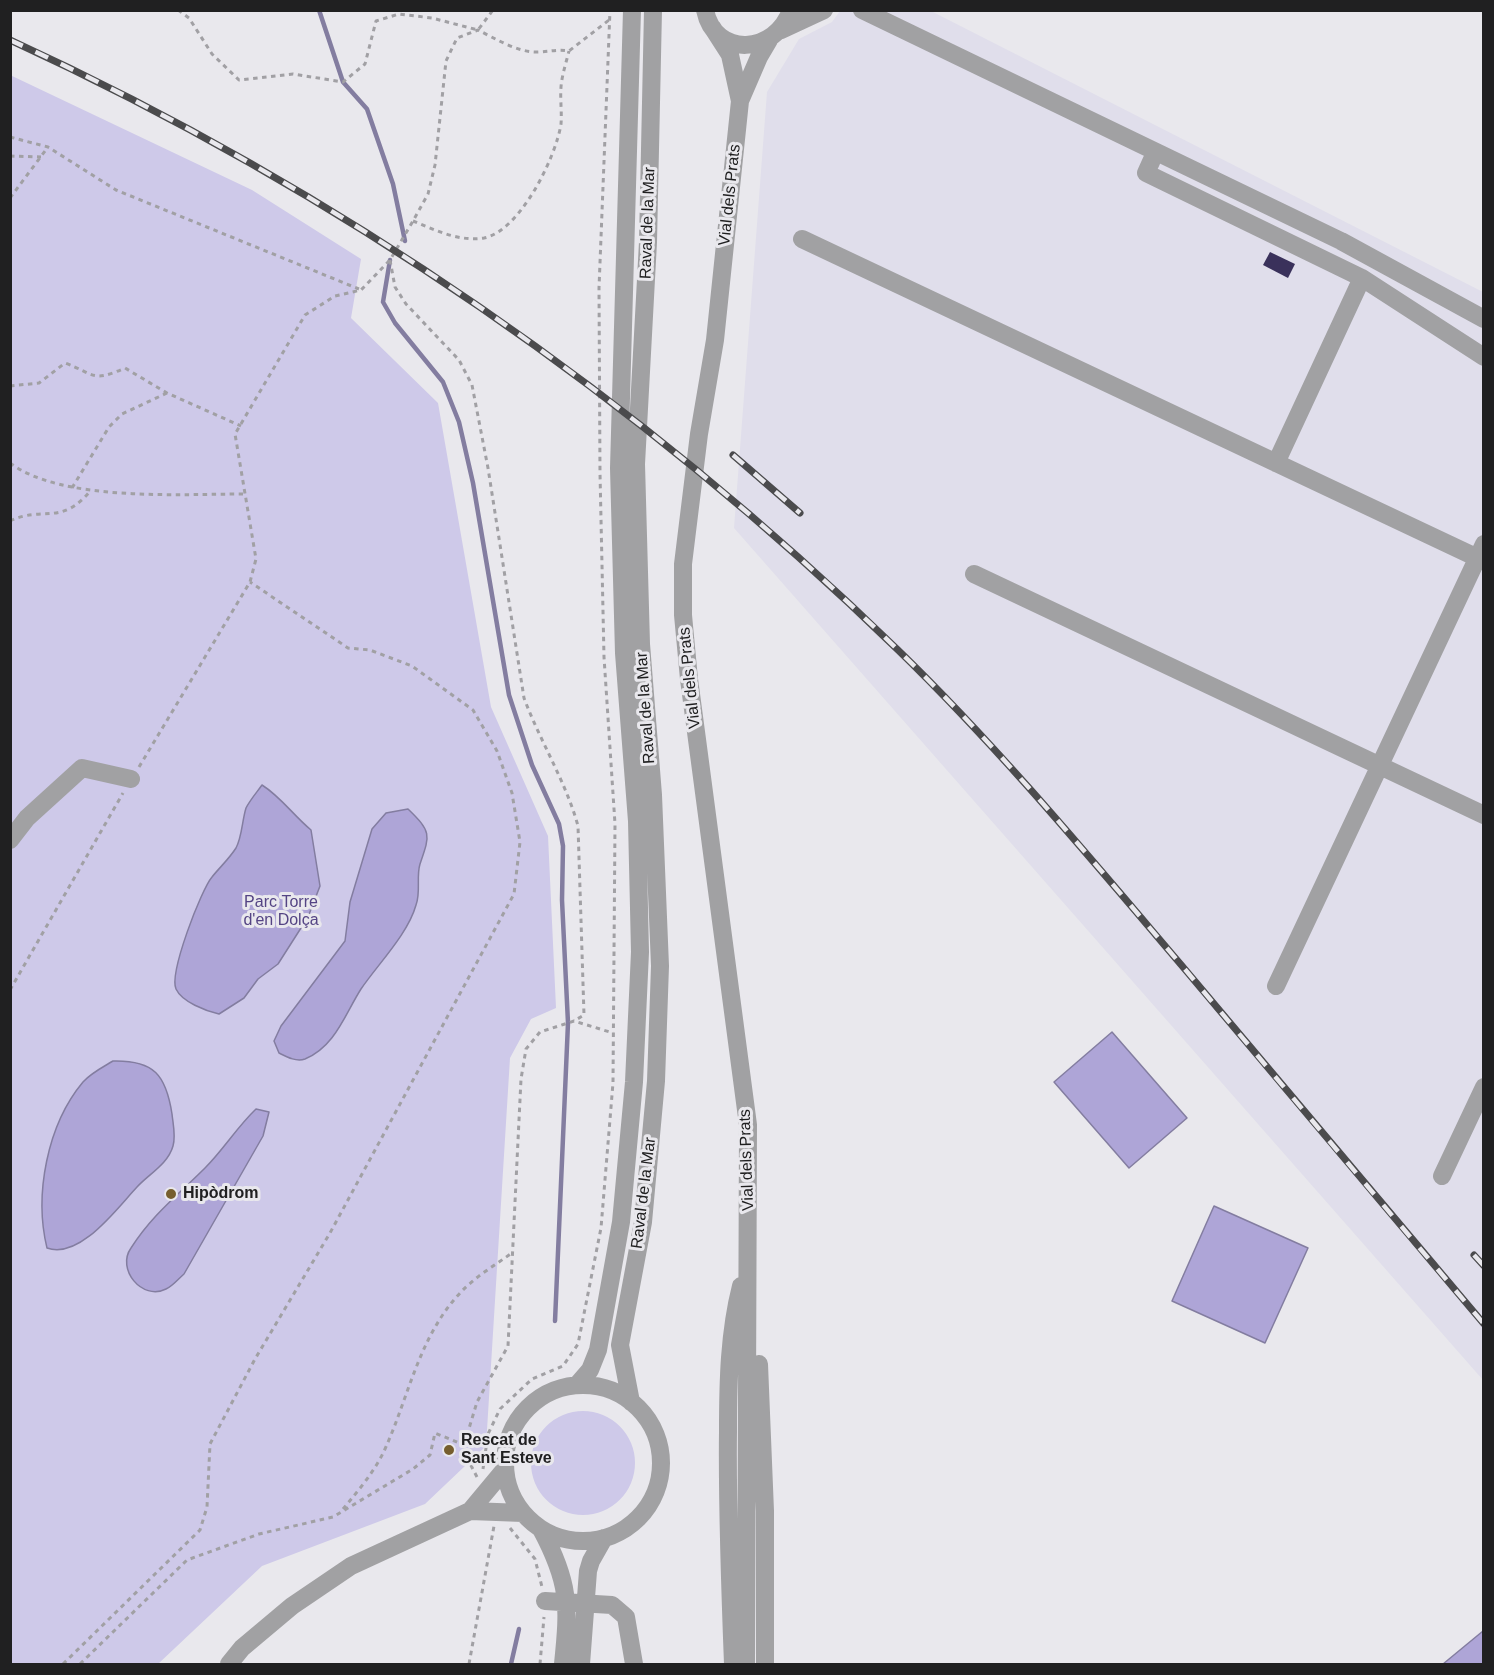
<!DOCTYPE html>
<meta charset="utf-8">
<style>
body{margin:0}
#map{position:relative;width:1494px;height:1675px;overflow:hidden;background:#e9e8ed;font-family:Helvetica,sans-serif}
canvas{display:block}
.frame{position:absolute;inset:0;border:12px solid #202021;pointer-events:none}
</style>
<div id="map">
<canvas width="1494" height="1675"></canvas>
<div class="frame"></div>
</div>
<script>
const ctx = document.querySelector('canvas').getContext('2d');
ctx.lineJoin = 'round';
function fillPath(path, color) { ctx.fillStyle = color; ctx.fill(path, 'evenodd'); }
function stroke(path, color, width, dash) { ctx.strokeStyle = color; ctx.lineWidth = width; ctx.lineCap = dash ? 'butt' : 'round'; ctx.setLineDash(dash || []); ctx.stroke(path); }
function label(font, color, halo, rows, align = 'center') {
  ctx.font = font + ' Helvetica,sans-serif'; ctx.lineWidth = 6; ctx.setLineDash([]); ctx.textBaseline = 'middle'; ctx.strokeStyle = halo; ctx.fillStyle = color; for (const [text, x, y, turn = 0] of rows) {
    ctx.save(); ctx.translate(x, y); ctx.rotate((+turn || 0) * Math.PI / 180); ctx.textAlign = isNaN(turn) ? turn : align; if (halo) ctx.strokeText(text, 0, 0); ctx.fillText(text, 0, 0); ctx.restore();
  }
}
const built = new Path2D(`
 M 840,11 L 931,11 L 1483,292 L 1483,1380 L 734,528 L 767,92 L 799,39 L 832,22 Z`);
const green = new Path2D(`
 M 10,75 L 252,190 L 361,259 L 351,318 L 438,403 L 491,707 L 548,836 L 556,1008 L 531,1019 L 510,1058 L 486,1446 L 425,1504 L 262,1566 L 158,1664 L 11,1664 Z
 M531 1463a52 52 0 1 1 104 0a52 52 0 1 1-104 0Z`);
const water = new Path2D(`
 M 262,785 C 281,797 293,815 311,830 L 320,886 L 308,917 L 278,964 L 258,979 L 244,998 L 219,1014 C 206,1011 182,1002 176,989 C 169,973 201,890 212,877 C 220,867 229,859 236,848 C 242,837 242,821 246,808 C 250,800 257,792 262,785 Z
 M 408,809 C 432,832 430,835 420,864 C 416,877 421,892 416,905 C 408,934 378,964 361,989 C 345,1014 335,1047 305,1059 C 296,1062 287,1057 279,1053 L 274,1041 L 281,1026 L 345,941 L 350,902 L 372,829 L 386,813 Z
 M 1112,1032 L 1187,1118 L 1129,1168 L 1054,1082 Z
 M 113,1061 C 154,1060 166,1075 172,1114 C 173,1124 176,1136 173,1146 C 168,1164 149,1174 137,1187 C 118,1207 80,1260 47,1248 C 34,1195 47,1125 83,1082 C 91,1073 103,1067 113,1061 Z
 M 256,1109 L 269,1112 L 263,1136 L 184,1274 C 179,1278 173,1286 166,1289 C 142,1301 116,1269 131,1248 C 153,1214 178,1195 205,1168 C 224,1149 237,1127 256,1109 Z
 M 1214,1206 L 1308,1248 L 1265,1343 L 1172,1301 Z
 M 1483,1631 L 1483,1664 L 1443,1664 Z`);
const stream = new Path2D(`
 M 319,10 L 343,82 L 367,109 L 393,184 L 405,241
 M 390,260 L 383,302 L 395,323 L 443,382 L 459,422 L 473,483 L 509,695 L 532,765 L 559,824 L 563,846 L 562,900 L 568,1023 L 555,1321
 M 511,1664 L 519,1629`);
const building = new Path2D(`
 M 1270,252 L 1295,264 L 1288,278 L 1263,265 Z`);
const path = new Path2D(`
 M 178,10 L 189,18 L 212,54 L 239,80 L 293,74 L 343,82 L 365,64 L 376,21 L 399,14 L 432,18 L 478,30 L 493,10
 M 10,137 L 48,147 L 116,190 L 359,289
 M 10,156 L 41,157
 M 10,198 L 48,147
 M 413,221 C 435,230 459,242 484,238 C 520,231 556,157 561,124 C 562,112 560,99 561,87 C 562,75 566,63 569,51
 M 390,260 L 395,287 L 406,304 L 459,360 L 472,385 L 488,468 L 524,698 C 540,741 566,782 578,826 L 584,1015 L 574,1021
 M 10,386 L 39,383 L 65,363 C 95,374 91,383 125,368 L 167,393 L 241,426
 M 10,463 C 62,502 180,494 243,494
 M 72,488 L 109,427 L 122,414 L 167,393
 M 10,521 C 43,505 61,527 91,490
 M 139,767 L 250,582 L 256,559 L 235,434 L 305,315 L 335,296 L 361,290 L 390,260 L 413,221 L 428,194 L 435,165 L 446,61 L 457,38 L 478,30 C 494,38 517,52 536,52 C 548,52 557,49 569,51 L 609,20
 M 10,990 L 123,793
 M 483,1469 L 488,1434 L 500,1409 L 532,1379 L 563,1366 L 578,1344 L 601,1228 L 613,1083 L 615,824 L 604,657 L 600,473 L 599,288 L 610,10
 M 477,1477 L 466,1456 L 464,1445 L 477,1402 L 508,1346 L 521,1079 L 526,1049 L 540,1032 L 574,1021 L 613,1033
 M 343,1509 C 358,1491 375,1471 385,1449 C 409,1396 419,1336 461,1292 C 475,1277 495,1265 512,1253
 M 510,1528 L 535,1559 L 542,1587
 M 63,1664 L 200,1530 L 207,1507 L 210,1444 L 255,1359 L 330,1233 L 514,894 L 520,842 L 512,793 L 497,751 L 473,710 L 412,666 L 370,650 L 348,648 L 250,582
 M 80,1664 L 187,1560 L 259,1534 L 333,1517 L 413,1469 L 430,1455 L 435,1433 L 464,1445
 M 469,1664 L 494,1526
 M 540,1664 L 544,1617`);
const minor = new Path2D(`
 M 705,10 C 715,59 776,54 791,10
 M 862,10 L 1341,241 L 1484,319
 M 712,27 L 730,55 L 740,101 L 759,57 L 769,40
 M 781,30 L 824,10
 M 740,101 L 715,340 L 699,434 L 683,564 L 683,615 L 689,679 L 748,1125 L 746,1664
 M 1155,153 L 1146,173 L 1362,278 L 1484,357
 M 802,239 L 1484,561
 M 1276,463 L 1362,278
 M 974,574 L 1484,815
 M 10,840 L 27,818 L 82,768 L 131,779
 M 1276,986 L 1484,544
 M 1442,1176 L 1484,1087
 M 759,1364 L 765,1511 L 765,1664
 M 577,1385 L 590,1370 L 598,1350 L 621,1222 L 634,1082 L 640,952 L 637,821 L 624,653 L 619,468 L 632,10
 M505 1463a78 78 0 1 1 156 0a78 78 0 1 1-156 0Z
 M 631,1402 L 620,1345 L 643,1222 L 656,1081 L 660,966 L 653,795 L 641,644 L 636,464 L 648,242 L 653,10
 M 470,1511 L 505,1469
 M 541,1529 C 570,1583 569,1605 563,1664
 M 545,1601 L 612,1605 L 626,1617 L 634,1664
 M 229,1664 L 242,1648 L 292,1606 L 351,1566 L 470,1511 L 523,1513
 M 581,1664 L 588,1571 L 591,1561 L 604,1538
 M 733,1664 C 730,1587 727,1509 728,1431 C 728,1382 729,1333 741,1286`);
const rail = new Path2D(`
 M 10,40 C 337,190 640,399 898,650 C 1000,749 1091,859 1183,967 C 1283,1086 1383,1205 1484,1324
 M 733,455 L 800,513
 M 1474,1255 L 1484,1266`);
const markers = [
 [171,1194,6,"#765e2e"],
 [449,1450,6,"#765e2e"]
];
const streetNames = [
 ["Vial dels Prats",730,195,-84],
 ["Raval de la Mar",648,223,-88],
 ["Vial dels Prats",690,678,-96],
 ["Raval de la Mar",646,708,-94],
 ["Vial dels Prats",747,1160,-92],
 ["Raval de la Mar",644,1193,-83]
];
const parkNames = [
 ["Parc Torre",281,903],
 ["d'en Dolça",281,921]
];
const poiNames = [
 ["Hipòdrom",183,1194],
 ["Rescat de",461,1441],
 ["Sant Esteve",461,1459]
];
fillPath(built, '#e0deeb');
fillPath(green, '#cec9e9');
fillPath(water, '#aea5d7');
stroke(water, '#837da0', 1.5);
stroke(stream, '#837da0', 4.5);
fillPath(building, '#3a315b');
stroke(path, '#a1a0a4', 3, [4.5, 4.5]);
stroke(minor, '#a1a1a3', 18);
stroke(rail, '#4b4b4d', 7);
stroke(rail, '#e9e8ed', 4.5, [14]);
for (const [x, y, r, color] of markers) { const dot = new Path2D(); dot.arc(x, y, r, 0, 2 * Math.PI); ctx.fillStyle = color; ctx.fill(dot); stroke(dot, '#e9e8ed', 2); }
label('16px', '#202021', '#e9e8ed', streetNames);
label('16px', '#544484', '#e9e8ed', parkNames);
label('bold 16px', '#202021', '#e9e8ed', poiNames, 'left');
</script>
